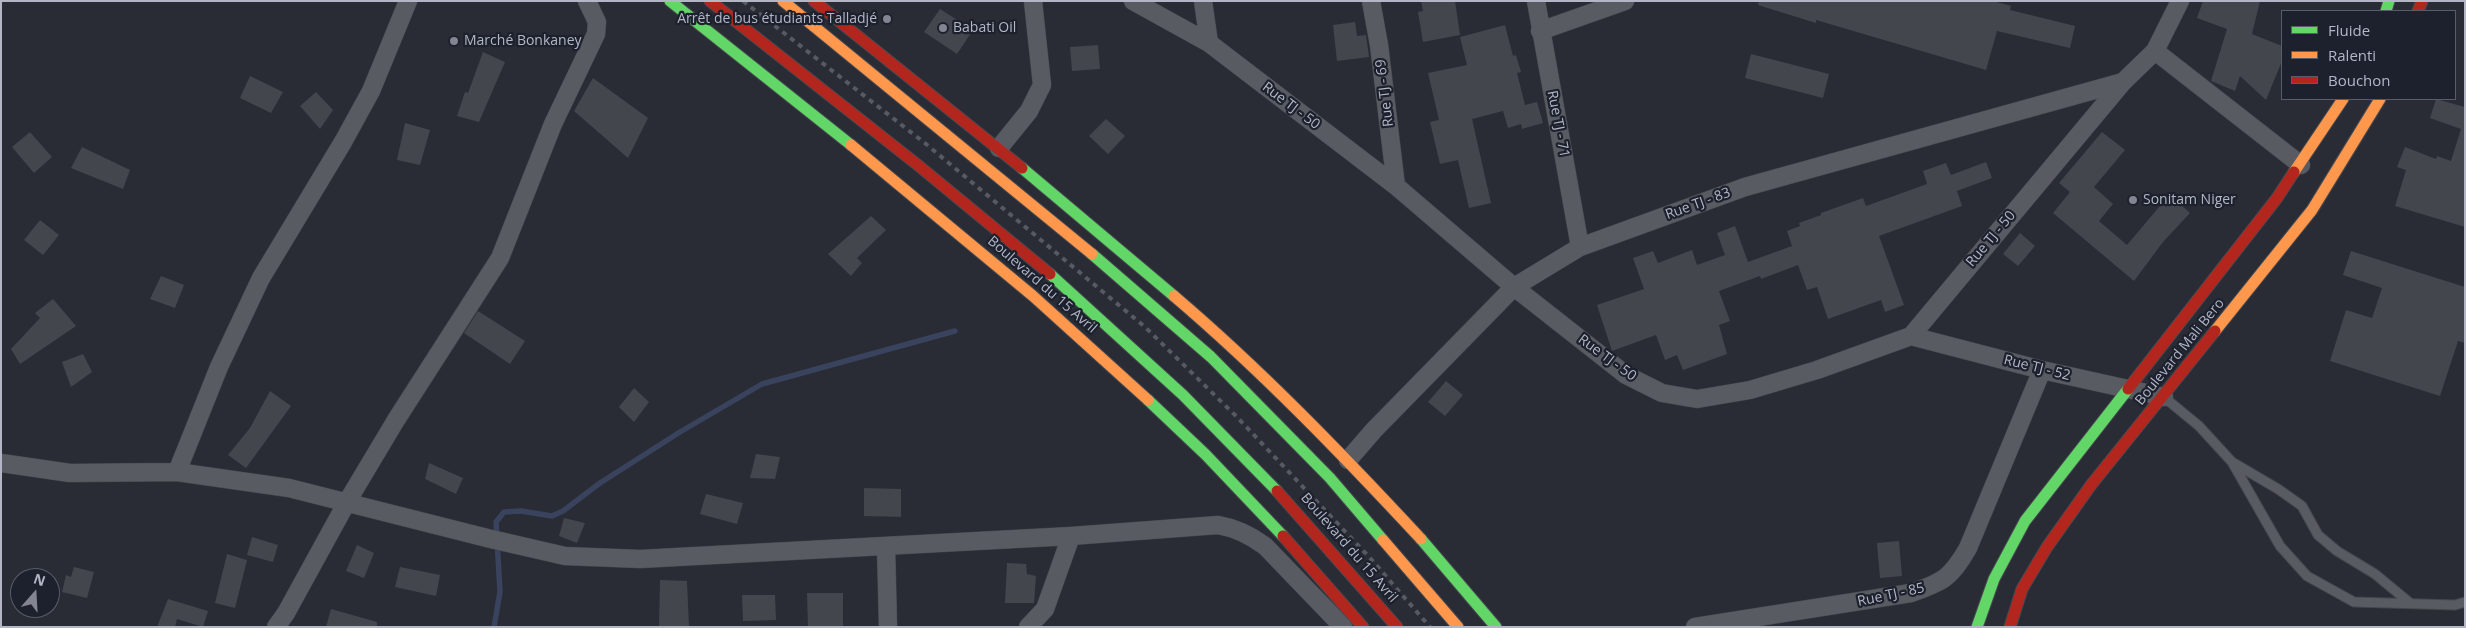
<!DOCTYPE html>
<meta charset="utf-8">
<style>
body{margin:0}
#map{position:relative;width:2466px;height:628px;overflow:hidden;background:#292c34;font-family:"Open Sans",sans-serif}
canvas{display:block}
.frame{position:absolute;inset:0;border:2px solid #b3b7c5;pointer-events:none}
.legend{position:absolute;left:2281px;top:10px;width:175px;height:90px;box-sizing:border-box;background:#1d212e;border:1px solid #595d6a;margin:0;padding:6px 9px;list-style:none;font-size:15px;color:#b3b7c5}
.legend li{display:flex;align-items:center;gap:10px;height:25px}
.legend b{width:25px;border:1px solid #595d6a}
.north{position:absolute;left:10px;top:568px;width:50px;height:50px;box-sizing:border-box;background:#1d212e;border:1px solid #595d6a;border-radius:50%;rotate:19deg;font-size:14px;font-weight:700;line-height:20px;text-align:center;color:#b3b7c5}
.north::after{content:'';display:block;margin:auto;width:18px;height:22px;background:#838692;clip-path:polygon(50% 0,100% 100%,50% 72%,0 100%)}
</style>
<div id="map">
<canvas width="2466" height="628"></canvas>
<div class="frame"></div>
<ul class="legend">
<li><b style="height:6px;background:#63d668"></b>Fluide</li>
<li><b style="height:6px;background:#ff974d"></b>Ralenti</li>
<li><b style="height:6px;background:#b3261e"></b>Bouchon</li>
</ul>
<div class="north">N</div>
</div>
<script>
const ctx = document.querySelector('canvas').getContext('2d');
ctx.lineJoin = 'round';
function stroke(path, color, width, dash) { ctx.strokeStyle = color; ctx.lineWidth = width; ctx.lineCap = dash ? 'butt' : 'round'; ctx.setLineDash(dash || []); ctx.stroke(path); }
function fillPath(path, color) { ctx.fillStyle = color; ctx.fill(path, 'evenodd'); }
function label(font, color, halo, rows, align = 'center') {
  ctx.font = font + ' "Open Sans",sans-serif'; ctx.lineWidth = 4.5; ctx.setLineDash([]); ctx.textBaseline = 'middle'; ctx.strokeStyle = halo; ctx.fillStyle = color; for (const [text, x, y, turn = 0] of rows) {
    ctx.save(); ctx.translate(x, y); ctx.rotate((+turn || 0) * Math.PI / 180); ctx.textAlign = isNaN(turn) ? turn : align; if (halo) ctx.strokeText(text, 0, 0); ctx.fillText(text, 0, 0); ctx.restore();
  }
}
const stream = new Path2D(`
 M 494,627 L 500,592 L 496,522 L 504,512 L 521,511 L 552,516 L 563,511 L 600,483 L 680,432 L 762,384 L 955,331`);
const building = new Path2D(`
 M 1421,1 L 1455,1 L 1460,35 L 1423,42 L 1418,12 L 1423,11 Z
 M 1759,1 L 1993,1 L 2011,6 L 2010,10 L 2075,26 L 2070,48 L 1997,31 L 1986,70 L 1816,20 L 1816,23 L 1758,5 Z
 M 2203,1 L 2260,1 L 2252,34 L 2282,46 L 2282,61 L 2266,100 L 2240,76 L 2235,91 L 2211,81 L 2227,29 L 2197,18 Z
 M 940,9 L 973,30 L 957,54 L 924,32 Z
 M 1355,22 L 1357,36 L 1366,35 L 1369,57 L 1337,61 L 1333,25 Z
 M 1505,25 L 1513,56 L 1516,55 L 1521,72 L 1517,73 L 1525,105 L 1537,102 L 1543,123 L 1522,129 L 1521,124 L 1508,128 L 1503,111 L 1472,119 L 1491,203 L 1469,208 L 1458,160 L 1440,164 L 1430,122 L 1439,120 L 1428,73 L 1467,65 L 1460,37 Z
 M 1098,45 L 1100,69 L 1072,71 L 1070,47 Z
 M 483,52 L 505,62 L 479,122 L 457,116 L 465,92 L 468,93 Z
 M 1751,54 L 1829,74 L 1823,98 L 1745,78 Z
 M 250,76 L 283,92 L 271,113 L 240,98 Z
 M 593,78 L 648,118 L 628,158 L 574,111 Z
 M 316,92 L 333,110 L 320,129 L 300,106 Z
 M 2436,99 L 2465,107 L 2465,227 L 2395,206 L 2406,170 L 2397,167 L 2405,147 L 2436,159 L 2437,156 L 2451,161 L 2461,129 L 2430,118 Z
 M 1106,119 L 1125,136 L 1108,154 L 1089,136 Z
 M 405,123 L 430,130 L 420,165 L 397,160 Z
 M 30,132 L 52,157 L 34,173 L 12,147 Z
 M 2102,132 L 2125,150 L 2094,187 L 2113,204 L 2099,221 L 2127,245 L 2170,194 L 2190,213 L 2163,242 L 2134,281 L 2053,213 L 2070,192 L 2059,183 Z
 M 82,147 L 130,170 L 123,189 L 71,168 Z
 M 1986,162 L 1992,178 L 1957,191 L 1962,206 L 1879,236 L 1904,305 L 1885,312 L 1881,300 L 1828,319 L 1817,287 L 1807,290 L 1798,265 L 1761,279 L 1760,276 L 1719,291 L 1730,321 L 1719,325 L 1727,354 L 1683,370 L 1677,355 L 1665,360 L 1656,335 L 1612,351 L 1597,305 L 1644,289 L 1633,258 L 1653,251 L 1658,263 L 1692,250 L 1697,265 L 1725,255 L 1717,233 L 1735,226 L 1748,262 L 1792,246 L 1787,231 L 1800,226 L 1799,223 L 1821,215 L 1821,213 L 1863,198 L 1866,206 L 1927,184 L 1923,171 L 1946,163 L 1951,175 Z
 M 871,216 L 886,230 L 857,258 L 862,263 L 851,276 L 828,254 Z
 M 40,220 L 59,235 L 43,255 L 24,240 Z
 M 2020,233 L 2035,246 L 2018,266 L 2003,254 Z
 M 2351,251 L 2465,287 L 2465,343 L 2458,341 L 2440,396 L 2330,361 L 2346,310 L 2372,318 L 2382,288 L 2343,275 Z
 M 161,276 L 184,285 L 175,308 L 150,299 Z
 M 53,299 L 76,326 L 20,364 L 11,349 L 40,318 L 35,313 Z
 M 478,311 L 525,341 L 510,364 L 464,333 Z
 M 83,354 L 92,372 L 71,387 L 62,362 Z
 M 1446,381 L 1463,395 L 1445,416 L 1428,402 Z
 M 634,388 L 649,402 L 634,422 L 619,407 Z
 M 270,391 L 291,406 L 246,468 L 228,455 L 250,428 Z
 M 756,454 L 780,457 L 775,479 L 750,478 Z
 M 429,463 L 463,478 L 456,494 L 425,479 Z
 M 864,488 L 901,489 L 901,517 L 864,516 Z
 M 706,494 L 743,503 L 737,524 L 700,514 Z
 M 564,518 L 585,523 L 577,543 L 559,536 Z
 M 252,537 L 278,545 L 273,562 L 247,555 Z
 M 1899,541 L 1902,576 L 1880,578 L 1877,543 Z
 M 357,545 L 374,553 L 364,578 L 346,571 Z
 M 227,554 L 247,560 L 235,608 L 215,603 Z
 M 1007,563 L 1026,564 L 1027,574 L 1036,576 L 1034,603 L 1005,603 Z
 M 74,567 L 94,572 L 87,598 L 62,592 L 66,575 L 71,577 Z
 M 400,567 L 440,575 L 436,596 L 395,587 Z
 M 660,580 L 687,581 L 689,627 L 659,626 Z
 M 807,593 L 843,593 L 843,627 L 808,627 Z
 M 742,595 L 775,595 L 776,620 L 743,621 Z
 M 168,599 L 208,611 L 203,627 L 177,619 L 175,627 L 157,627 Z
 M 331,609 L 377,622 L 377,627 L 326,627 Z`);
const lane = new Path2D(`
 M 2165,398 L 2199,426 L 2232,462 L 2280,546 L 2307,576 L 2354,602 L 2455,605 L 2465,602
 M 2232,462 L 2278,489 L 2302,506 L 2318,535 L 2337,551 L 2375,574 L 2410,603`);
const street = new Path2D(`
 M 1133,1 L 1209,43 L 1396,186 L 1514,287 L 1626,375 L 1662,393 L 1697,399 L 1750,390 L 1817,370 L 1911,336 L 2123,82 L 2155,51 L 2180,1
 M 1203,1 L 1209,43
 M 1371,1 L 1379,45 L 1396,186
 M 1536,1 L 1580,247
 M 1540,31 L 1625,1
 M 2155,51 L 2301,165
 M 999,148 L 1029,111 L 1042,85 L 1033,1
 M 1911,336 L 2042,370 L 2164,397
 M 1348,460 L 1374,430 L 1514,287 L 1580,247 L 1745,187 L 2123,82
 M 1,463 L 70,473 L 177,472 L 289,488 L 491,539 L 565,556 L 640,559 L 1071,536 L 1218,525 C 1236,528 1250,535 1265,546 L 1343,627
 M 177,472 L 219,367 L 261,278 L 343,142 L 371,91 L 408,1
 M 886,546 L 888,627
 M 276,627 L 286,613 L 347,502 L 396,420 L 500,258 L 553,124 L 596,34 L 597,22 L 587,1
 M 1028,627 L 1045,609 L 1071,536
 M 1695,627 L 1911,593 C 1943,582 1951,578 1968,548 L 2042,370`);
const fast = new Path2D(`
 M 670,1 L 851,145
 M 2386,11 L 2389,1
 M 1022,168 L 1174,296
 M 1092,254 L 1211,357 L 1330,478 L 1383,540
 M 1050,274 L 1183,395 L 1277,491
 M 1148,400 L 1206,455 L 1283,536
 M 1421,539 L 1496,627
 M 1977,627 L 1994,579 L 2025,521 L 2128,389`);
const slow = new Path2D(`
 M 783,1 L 1092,254
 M 851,145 L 1033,296 L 1148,400
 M 2294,172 L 2343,99
 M 1174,296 C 1262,371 1342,454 1421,539
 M 2215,331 L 2312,210 L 2380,99
 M 1383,540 L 1458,627`);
const jam = new Path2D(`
 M 710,1 L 919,166 L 1050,274
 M 814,1 L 1022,168
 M 2418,11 L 2422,1
 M 2128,389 L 2277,198 L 2294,172
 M 1277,491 L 1397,627
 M 1283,536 L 1363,627
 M 2010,627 L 2022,589 L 2047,547 L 2091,485 L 2215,331`);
const rail = new Path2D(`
 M 743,1 L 926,144 L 1145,327 L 1236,416 L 1371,559 L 1430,627`);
const markers = [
 [887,19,5,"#838692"],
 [943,28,5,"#838692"],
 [454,41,5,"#838692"],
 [2133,200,5,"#838692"]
];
const poiNames = [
 ["Arrêt de bus étudiants Talladjé",877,19,"right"],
 ["Babati Oil",953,28],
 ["Marché Bonkaney",464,41],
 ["Sonitam Niger",2143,200]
];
const streetNames = [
 ["Rue TJ - 69",1385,93,-97],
 ["Rue TJ - 50",1291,106,37],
 ["Rue TJ - 71",1558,124,79],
 ["Rue TJ - 83",1698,204,-20],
 ["Rue TJ - 50",1991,239,-50],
 ["Boulevard du 15 Avril",1042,285,41],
 ["Boulevard Mali Bero",2180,352,-51],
 ["Rue TJ - 50",1607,358,36],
 ["Rue TJ - 52",2037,368,14],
 ["Boulevard du 15 Avril",1349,548,49],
 ["Rue TJ - 85",1891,595,-12]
];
stroke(stream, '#39435d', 5.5);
fillPath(building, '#43464d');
stroke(lane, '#45474d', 11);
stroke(street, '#45474d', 19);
stroke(fast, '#474951', 13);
stroke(slow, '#474951', 13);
stroke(jam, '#474951', 13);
stroke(lane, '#595b62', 9);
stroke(street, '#595b62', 18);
stroke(fast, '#63d668', 11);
stroke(slow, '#ff974d', 11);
stroke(jam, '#b3261e', 11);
stroke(rail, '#575a60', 4, [5, 5]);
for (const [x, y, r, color] of markers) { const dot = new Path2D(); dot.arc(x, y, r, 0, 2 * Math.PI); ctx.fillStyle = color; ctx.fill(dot); stroke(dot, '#1d212e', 2); }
label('14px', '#b3b7c5', '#1d212e', poiNames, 'left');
label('14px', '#b3b7c5', '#1d212e', streetNames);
</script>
